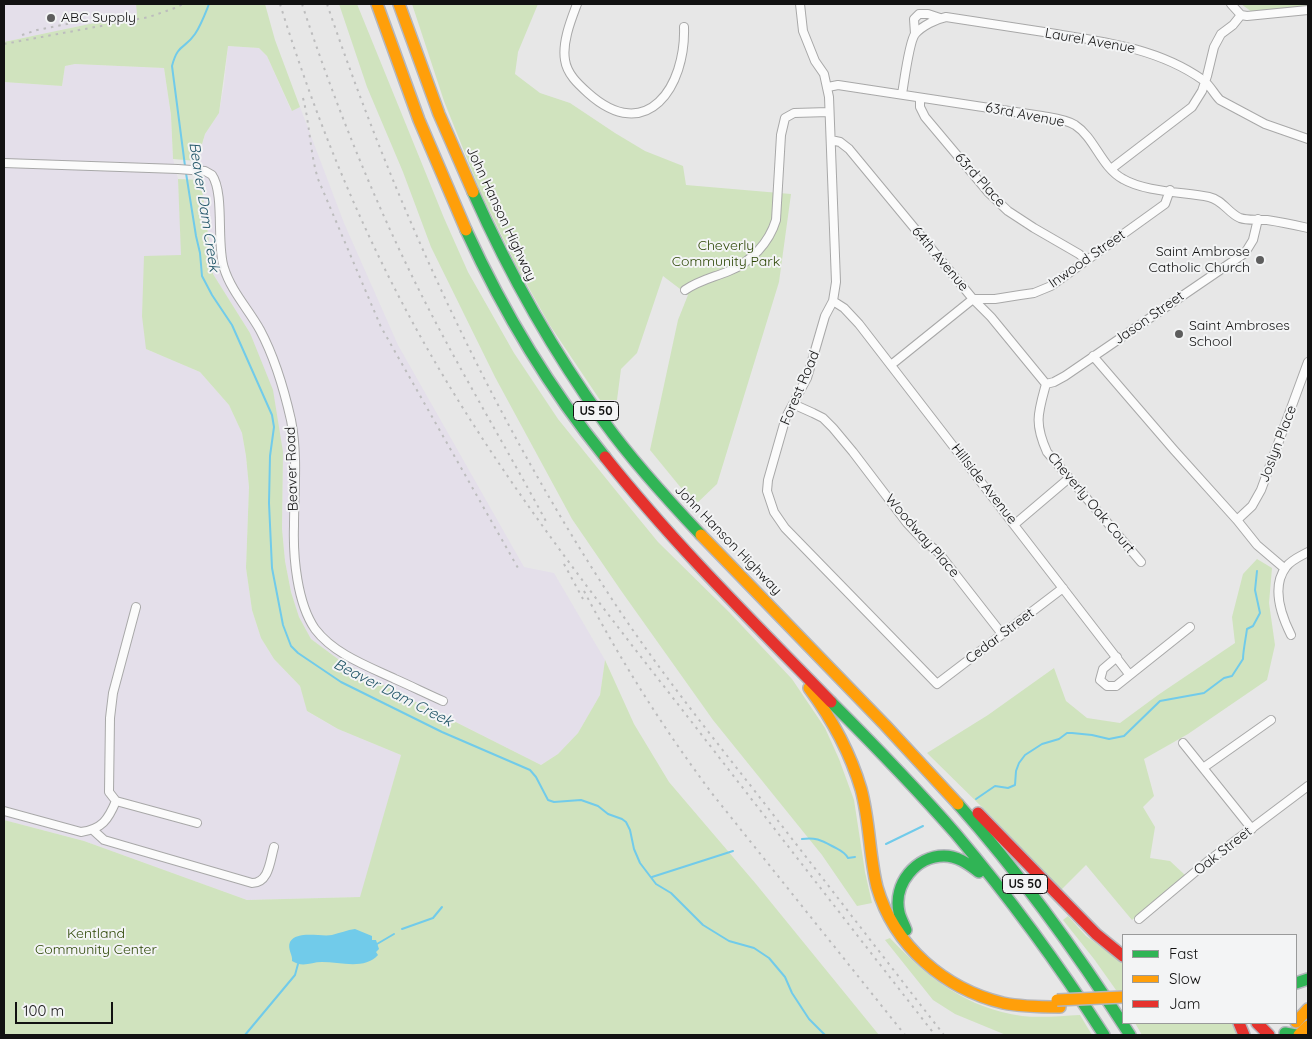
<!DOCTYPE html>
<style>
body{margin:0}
#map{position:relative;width:1312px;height:1039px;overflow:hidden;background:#e7e7e7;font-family:Quicksand,sans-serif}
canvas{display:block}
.frame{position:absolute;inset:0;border:5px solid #121212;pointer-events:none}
.legend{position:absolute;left:1122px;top:934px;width:175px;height:90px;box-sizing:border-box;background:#f3f4f5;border:1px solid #999a9a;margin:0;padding:6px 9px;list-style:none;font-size:15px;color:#121212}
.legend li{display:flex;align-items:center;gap:10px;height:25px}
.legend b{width:25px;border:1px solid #999a9a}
.scale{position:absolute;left:15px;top:1002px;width:98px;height:22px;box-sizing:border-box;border:2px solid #121212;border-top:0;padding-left:6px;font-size:15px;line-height:18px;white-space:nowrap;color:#121212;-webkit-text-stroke:4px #f3f4f5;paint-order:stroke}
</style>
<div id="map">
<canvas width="1312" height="1039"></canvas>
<div class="frame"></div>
<ul class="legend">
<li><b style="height:6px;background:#30b455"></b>Fast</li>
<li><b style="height:6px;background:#ff9f0a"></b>Slow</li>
<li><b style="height:6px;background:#e5322d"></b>Jam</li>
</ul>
<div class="scale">100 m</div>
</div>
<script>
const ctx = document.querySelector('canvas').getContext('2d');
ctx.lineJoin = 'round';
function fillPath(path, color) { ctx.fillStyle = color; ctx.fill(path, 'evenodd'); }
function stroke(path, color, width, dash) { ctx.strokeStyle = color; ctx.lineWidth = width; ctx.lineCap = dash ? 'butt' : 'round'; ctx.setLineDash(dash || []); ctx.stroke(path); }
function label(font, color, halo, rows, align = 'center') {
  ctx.font = font + ' Quicksand,sans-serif'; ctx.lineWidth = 4; ctx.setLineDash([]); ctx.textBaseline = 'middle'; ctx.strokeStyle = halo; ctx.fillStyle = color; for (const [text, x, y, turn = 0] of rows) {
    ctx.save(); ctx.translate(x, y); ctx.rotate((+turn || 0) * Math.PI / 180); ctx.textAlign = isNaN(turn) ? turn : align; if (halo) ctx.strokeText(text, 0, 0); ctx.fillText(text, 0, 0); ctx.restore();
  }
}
const industrial = new Path2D(`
 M 4,4 L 136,4 L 138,14 L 4,42 Z
 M 228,46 L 259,48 L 267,56 L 291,110 L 300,107 L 344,223 L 398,345 L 524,567 L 554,573 L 605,660 L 600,695 L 578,733 L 558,754 L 541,765 L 398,693 L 342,662 L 311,639 L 299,617 L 291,592 L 285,561 L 282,529 L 283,455 L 250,333 L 213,274 L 201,180 L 197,161 L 205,134 L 219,113 L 224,85 Z
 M 75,64 L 164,68 L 171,115 L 173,159 L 178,179 L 182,255 L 146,349 L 200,372 L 229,405 L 242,433 L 246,456 L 249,487 L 246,568 L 252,610 L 261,638 L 274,659 L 300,686 L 308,712 L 338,729 L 401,755 L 361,897 L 247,900 L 84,841 L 4,820 L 4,82 L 62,86 L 65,66 Z`);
const green = new Path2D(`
 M 136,4 L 265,4 L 275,40 L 300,107 L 292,111 L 267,56 L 259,48 L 228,46 L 219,113 L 205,134 L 197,161 L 173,159 L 171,115 L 164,68 L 75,64 L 65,66 L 62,86 L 4,82 L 4,42 L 137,14 Z
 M 339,4 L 357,4 L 444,218 L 468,272 L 514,353 L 558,419 L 617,492 L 658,542 L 729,612 L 792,679 L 825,728 L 839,759 L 854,800 L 865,872 L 872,903 L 857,906 L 822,855 L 713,720 L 622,592 L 572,519 L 495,377 L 431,247 L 403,172 L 367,87 Z
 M 412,4 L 538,4 L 518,52 L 515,74 L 540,93 L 570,103 L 615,133 L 645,151 L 683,166 L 686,185 L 791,194 L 779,282 L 717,484 L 695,505 L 650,450 L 678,320 L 688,295 L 663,276 L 637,353 L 621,369 L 617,400 L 600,400 L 549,324 L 516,265 L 480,191 L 444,101 Z
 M 1241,4 L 1308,4 L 1308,6 L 1252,12 Z
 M 178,179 L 201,180 L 213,274 L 250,333 L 273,390 L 283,452 L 282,529 L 285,561 L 291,592 L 299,617 L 311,639 L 342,662 L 398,693 L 541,765 L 558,754 L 578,733 L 600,695 L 605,660 L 634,724 L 669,782 L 756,884 L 879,1035 L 4,1035 L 4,820 L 84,841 L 247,900 L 360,897 L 401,755 L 338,729 L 307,711 L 300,686 L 274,659 L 261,638 L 252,610 L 246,568 L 249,487 L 246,456 L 242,433 L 229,405 L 200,372 L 146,349 L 142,316 L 144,256 L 181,255 Z
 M 1257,559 L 1272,568 L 1269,603 L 1275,645 L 1267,680 L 1188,734 L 1144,759 L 1154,796 L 1143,807 L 1155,827 L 1150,858 L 1170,861 L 1185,875 L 1132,920 L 1086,865 L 1061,890 L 989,814 L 927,753 L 988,715 L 1054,668 L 1066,701 L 1087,718 L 1120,723 L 1158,695 L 1235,643 L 1232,617 L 1243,574 Z
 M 1068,916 L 1086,936 L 1123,963 L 1123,990 L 1116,990 L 1094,959 L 1063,920 Z
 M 890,938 C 928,978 966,1008 1022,1016 C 1041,1018 1061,1016 1080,1015 L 1092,1035 L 1006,1035 L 955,1014 L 933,1000 L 885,940 Z
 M 1135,1023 L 1234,1023 L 1238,1035 L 1142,1035 Z`);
const water = new Path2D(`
 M 355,929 L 372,936 L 372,940 L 376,940 L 379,949 L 376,952 L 378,955 C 365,970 340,962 322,962 C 311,962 303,968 292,961 C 293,955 287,949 290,942 C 297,930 320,937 332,935 C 340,933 347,930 355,929 Z`);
const stream = new Path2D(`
 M 185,166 L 172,66 C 178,43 185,49 195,34 C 201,25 205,14 209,4
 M 186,173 L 196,236 L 200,253 L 202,276 L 212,295 L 232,325 L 272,415 L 274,427 L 270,456 L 269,503 L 272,568 L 283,625 L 291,646 L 298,653 L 341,682 L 442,732 L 530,770 L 536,777 L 548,800 L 554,802 L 581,800 L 598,806 L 608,814 L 622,819 L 626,822 L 630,830 L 634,849 L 640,863 L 656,884 L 671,893 L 703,925 L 729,941 L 754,948 L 769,958 L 785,977 L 792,993 L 809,1019 L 825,1035
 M 976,799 L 995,786 L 1008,788 L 1015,785 L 1016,771 L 1019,763 L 1025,755 L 1042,744 L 1059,739 L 1067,733 L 1072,733 L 1092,735 L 1109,739 L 1124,736 L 1160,701 L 1204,693 L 1224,678 L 1232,676 L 1243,659 C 1243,651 1246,637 1247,629 L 1253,626 L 1260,613 L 1255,590 L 1257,571
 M 802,839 C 815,837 821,840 832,846 C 839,850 844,851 848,858 L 855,857
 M 886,844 L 923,826
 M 652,877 L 733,851
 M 402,929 L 433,918 L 442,907
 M 377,944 L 394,934
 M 245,1035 L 295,975 L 298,964`);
const street = new Path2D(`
 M 577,4 C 571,20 562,42 565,60 C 567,74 578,84 588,93 C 647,146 686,86 684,27
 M 800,4 L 803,31 L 815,61 L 824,74 L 829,97 L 836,282 L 833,301 L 825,316 L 807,378 L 786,417 L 768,480 L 767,491 L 774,512 L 785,528 L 937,684 L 1063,588
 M 1231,4 L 1241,15 L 1247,16 L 1308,10
 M 915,34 L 914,19 L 919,14 L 928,14 L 940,18
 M 828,87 L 838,85 L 1042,116 C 1053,118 1065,119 1075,125 C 1095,138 1101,167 1123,179 C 1145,192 1184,192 1209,197 C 1223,200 1228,213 1240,218 C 1248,221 1258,219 1267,220 C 1281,222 1295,225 1308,228
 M 902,94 C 904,83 909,42 915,34 C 922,26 936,19 946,17 C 978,22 1011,27 1044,32 C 1099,41 1157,47 1203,80 C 1210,85 1214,94 1220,100 L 1265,124 L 1308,139
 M 920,98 L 920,107 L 925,117 L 988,192 L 1008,211 L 1034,228 L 1079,254 L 1086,260
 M 831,140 L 840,142 L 849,149 L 973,299 L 991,317 L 1046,384
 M 4,163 L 178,169 L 205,171 L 212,175 C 225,194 216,245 224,268 C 231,291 249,310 260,330 C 275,358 284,389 291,420 C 298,455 294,491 294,526 C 293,557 297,603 315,629 C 334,654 367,666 395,679 C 411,686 427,694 443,701
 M 1111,169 L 1192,107 L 1202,91 L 1207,76 L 1214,47 L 1221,34 L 1233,25 L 1241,15
 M 685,290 C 700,280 712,278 729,271 C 751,262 769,243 776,220 L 781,135 L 785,118 L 794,113 L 829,112
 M 833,301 L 844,308 L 859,324 L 1129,674
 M 1093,356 L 1174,450 L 1237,520 L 1257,545 L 1284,568
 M 891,365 L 973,299 L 995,299 L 1020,295 L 1034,293 L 1051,286 L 1165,204 L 1170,190
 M 1046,384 L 1054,382 L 1065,376 L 1245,253 L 1253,240 L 1258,219
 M 1046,384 C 1038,413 1034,423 1047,452 L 1141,562
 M 793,404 L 813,413 L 823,418 L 833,428 L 853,452 L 907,523 L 923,540 L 938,552 L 1002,634
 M 1237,520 L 1252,506 L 1261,490 L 1308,362
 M 1015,524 L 1068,479
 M 136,607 L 113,693 L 110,718 L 109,792 L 116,801 L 197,823
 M 1291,635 C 1281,615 1271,587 1286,567 C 1291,560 1301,556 1308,552
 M 1117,657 L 1103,669 L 1100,680 L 1107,686 L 1116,686 L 1190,627
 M 1183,743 L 1252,829
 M 1203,768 L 1271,720
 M 4,811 L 81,832 C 102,829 108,820 116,801
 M 93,830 L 104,840 L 252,883 C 269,883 270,861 274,847
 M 1139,919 L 1207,862 L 1308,786`);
const fast = new Path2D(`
 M 473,192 C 509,273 552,350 605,423 C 634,463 667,499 701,535
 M 466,230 C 503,311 549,388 605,457
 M 831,702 C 874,745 916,788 956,834 C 1010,898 1059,965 1104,1035
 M 958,804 C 1022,876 1078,954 1130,1035
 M 906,930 C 904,924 900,918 899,912 C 893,884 916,856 944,856 C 958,856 968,864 979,872
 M 1296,983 L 1308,979
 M 1285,1033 L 1296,1035`);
const slow = new Path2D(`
 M 377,4 L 419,120 L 466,230
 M 399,4 L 439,114 L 473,192
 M 701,535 L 885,725 L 958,804
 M 809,688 C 832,719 850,752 861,789 C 870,822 869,855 877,887 C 894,946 945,989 1003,1003 C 1022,1007 1041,1007 1060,1007
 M 1296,1022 L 1308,1009
 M 1299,1035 L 1308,1026`);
const jam = new Path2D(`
 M 605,457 C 674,544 753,622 831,702
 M 978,813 L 1096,934 L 1123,956
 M 1239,1023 L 1244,1035
 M 1257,1023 L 1269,1035`);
const rail = new Path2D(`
 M 280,4 C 313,110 354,213 407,312 C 482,452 579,578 677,703 C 763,814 849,925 935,1035
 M 302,4 C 333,98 370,191 414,280 C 455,363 504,443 548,525
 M 327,4 C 397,210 488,407 606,590 C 651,660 703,725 754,790 C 818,872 881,954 944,1035
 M 22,35 L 37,30 L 86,20
 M 4,44 L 149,17 L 175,8 L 183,4
 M 303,98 C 310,125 310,153 318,179 L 381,327 L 518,568
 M 564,564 L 583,599
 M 584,591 C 622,663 665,731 714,796 L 905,1035`);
const slowBridge = new Path2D(`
 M 1057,1000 L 1123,997`);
const markers = [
 [51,18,5,"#5d5d5d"],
 [1260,260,5,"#5d5d5d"],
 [1179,334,5,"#5d5d5d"]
];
const shields = [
 [596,411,45],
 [1025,884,45]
];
const shieldNames = [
 ["US 50",596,411],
 ["US 50",1025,884]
];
const poiNames = [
 ["ABC Supply",61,18],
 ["Saint Ambrose",1250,252,"right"],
 ["Catholic Church",1250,268,"right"],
 ["Saint Ambroses",1189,326],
 ["School",1189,342]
];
const streetNames = [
 ["Laurel Avenue",1090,41,10],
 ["63rd Avenue",1025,115,11],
 ["63rd Place",980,180,48],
 ["John Hanson Highway",501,214,65],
 ["64th Avenue",940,259,50],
 ["Inwood Street",1087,259,-35],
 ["Jason Street",1149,318,-35],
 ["Forest Road",800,388,-67],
 ["Joslyn Place",1278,444,-69],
 ["Beaver Road",292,469,-92],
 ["Hillside Avenue",984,484,52],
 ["Cheverly Oak Court",1091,503,50],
 ["Woodway Place",922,536,49],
 ["John Hanson Highway",728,540,46],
 ["Cedar Street",1000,636,-37],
 ["Oak Street",1223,851,-38]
];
const parkNames = [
 ["Cheverly",726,246],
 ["Community Park",726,262],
 ["Kentland",96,934],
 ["Community Center",96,950]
];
const waterNames = [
 ["Beaver Dam Creek",204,207,81],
 ["Beaver Dam Creek",393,693,27]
];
fillPath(industrial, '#e4dfea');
fillPath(green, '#d0e3be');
fillPath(water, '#71cbea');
stroke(stream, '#71cbea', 2);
stroke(street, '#a8a8a8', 10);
stroke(fast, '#b4b6bd', 14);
stroke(slow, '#b4b6bd', 14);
stroke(jam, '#b4b6bd', 14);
stroke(street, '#fbfbfb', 8);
stroke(fast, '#30b455', 11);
stroke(slow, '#ff9f0a', 11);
stroke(jam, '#e5322d', 11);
stroke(rail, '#bcbcbd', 2, [2.5, 5]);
stroke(slowBridge, '#b4b6bd', 14, []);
stroke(slowBridge, '#ff9f0a', 11);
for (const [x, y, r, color] of markers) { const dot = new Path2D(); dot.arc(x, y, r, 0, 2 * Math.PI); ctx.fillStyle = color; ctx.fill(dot); stroke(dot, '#f3f4f5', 2); }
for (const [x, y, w] of shields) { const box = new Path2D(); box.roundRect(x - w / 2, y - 9.5, w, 19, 4); ctx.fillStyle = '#f3f4f5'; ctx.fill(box); stroke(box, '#121212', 1); }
label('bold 12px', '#121212', null, shieldNames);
label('14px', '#121212', '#f3f4f5', poiNames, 'left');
label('14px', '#121212', '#f3f4f5', streetNames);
label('14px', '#2d4706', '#f3f4f5', parkNames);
label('italic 15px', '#26596b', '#f3f4f5', waterNames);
</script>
